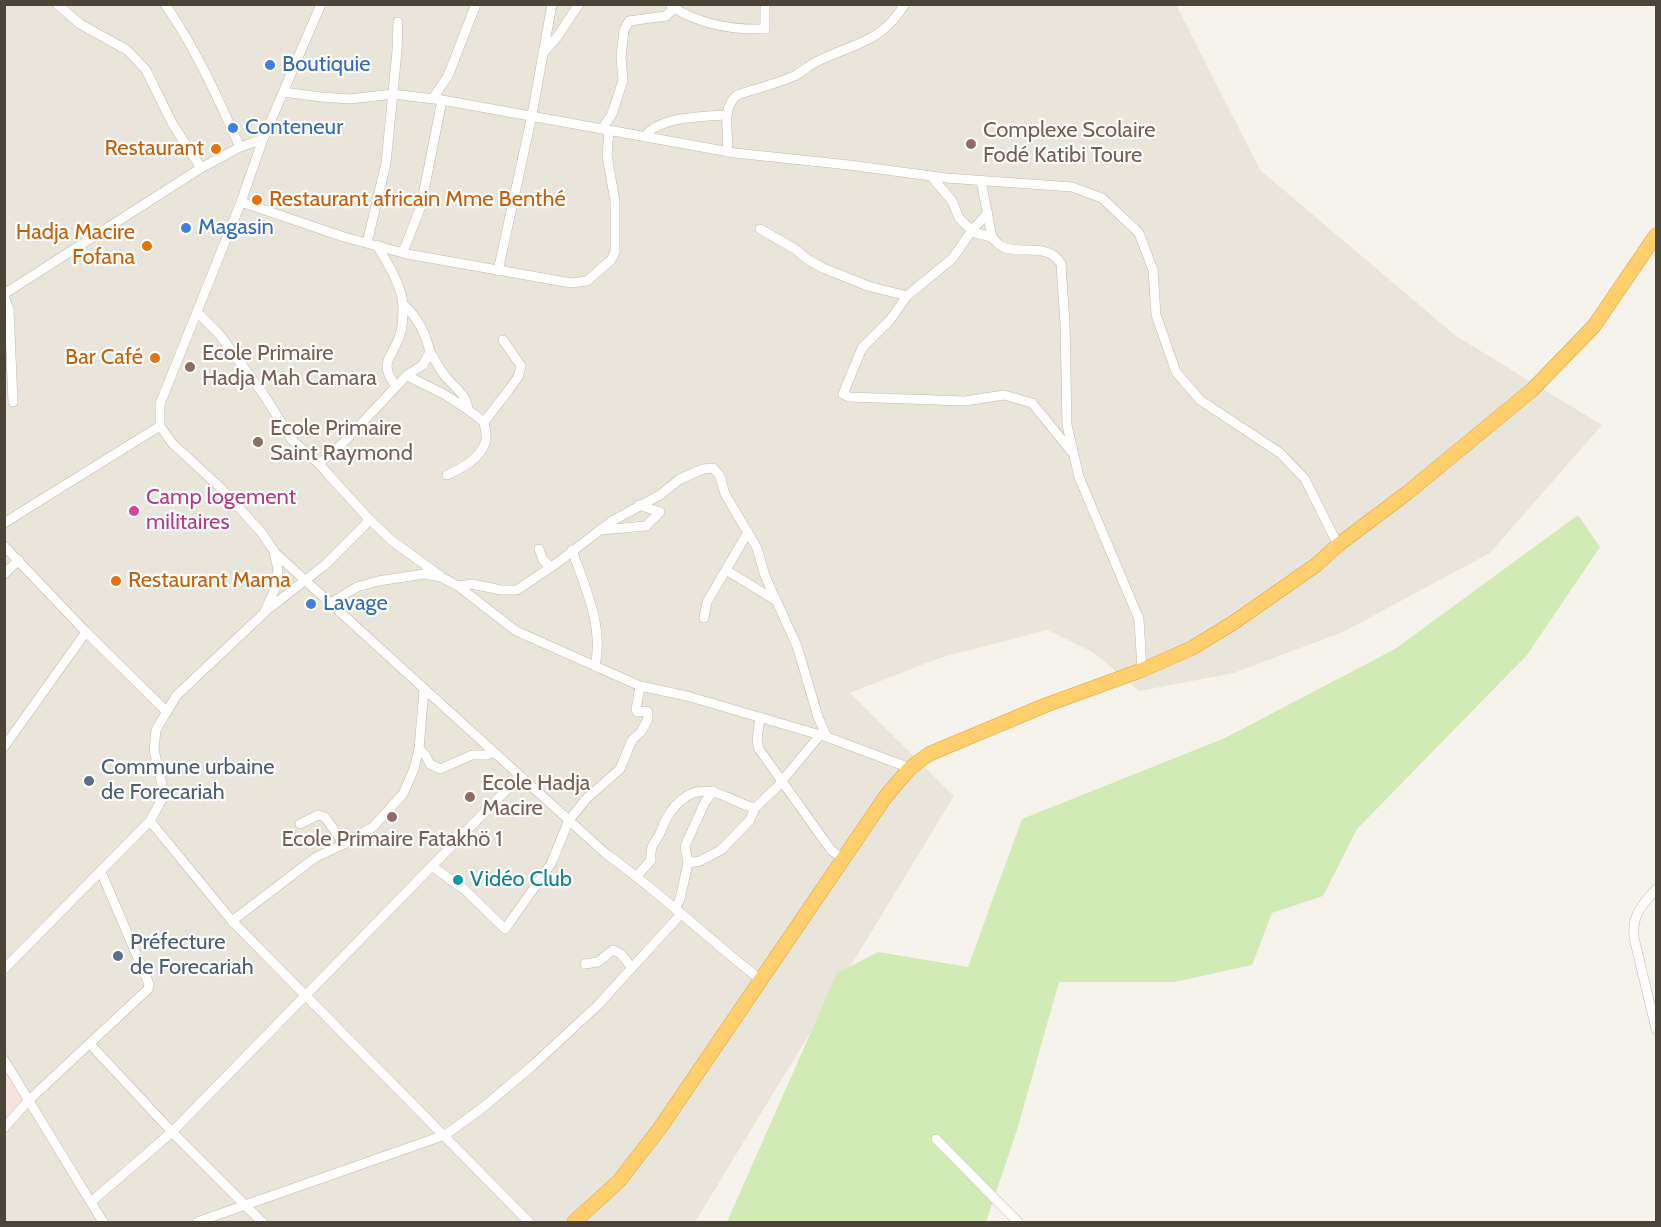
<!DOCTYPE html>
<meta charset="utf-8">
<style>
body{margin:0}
#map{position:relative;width:1661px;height:1227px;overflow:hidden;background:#f6f3ec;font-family:Cabin,sans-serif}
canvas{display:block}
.frame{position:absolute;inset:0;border:6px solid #4b4439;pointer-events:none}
</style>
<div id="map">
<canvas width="1661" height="1227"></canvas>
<div class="frame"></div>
</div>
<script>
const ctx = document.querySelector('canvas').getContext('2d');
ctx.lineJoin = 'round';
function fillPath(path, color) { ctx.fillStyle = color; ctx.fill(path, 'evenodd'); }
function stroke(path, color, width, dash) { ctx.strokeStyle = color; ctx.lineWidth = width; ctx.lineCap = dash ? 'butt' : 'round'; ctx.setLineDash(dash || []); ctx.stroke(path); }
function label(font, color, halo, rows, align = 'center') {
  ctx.font = font + ' Cabin,sans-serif'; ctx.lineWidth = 4.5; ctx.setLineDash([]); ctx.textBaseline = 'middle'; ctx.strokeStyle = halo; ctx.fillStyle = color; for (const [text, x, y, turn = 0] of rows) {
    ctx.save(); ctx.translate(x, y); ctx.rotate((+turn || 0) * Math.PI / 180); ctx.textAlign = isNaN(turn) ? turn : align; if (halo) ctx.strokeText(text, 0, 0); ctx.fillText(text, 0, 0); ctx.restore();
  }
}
const residential = new Path2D(`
 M 5,5 L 1176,5 L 1260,170 L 1456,336 L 1602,425 L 1490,553 L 1343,632 L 1234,673 L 1139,691 L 1093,652 L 1047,630 L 939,658 L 850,693 L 954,796 L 695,1222 L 5,1222 Z`);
const medical = new Path2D(`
 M 4,1060 L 28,1101 L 4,1128 Z`);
const green = new Path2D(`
 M 1578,515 L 1600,547 L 1527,655 L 1357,829 L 1323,896 L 1272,913 L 1252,965 L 1174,982 L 1059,982 L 1017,1130 L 986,1222 L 727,1222 L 837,973 L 878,952 L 968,967 L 1022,819 L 1225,738 L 1395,649 Z`);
const minor = new Path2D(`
 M 57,4 L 80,24 L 127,50 L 146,70 L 172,123 L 201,168
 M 165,4 C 197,51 217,96 240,147
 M 674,8 C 702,25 733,30 765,29 L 765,4
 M 543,53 L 557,37 L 579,4
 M 283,92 L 322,97 L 350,99 L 393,94 L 442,100 L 735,153 L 849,165 L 946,178 L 1072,187 L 1102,198 L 1139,233 L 1153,270 L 1156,315 L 1176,372 L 1200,400 L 1280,453 L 1305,479 L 1338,545
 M 433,98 L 448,76 L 476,4
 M 602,129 L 612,114 L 623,80 L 621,57 L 624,30 L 629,21 L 666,16 L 674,8 L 670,4
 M 645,137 C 656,117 705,116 725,115
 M 727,152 C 730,132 720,110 737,95 C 755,89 776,84 794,76 C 802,72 809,65 818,61 C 855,43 881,43 905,4
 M 932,177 L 952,201 L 959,218 L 965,224 L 975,233 L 992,237
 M 981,181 L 992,237 C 995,241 999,245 1003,247 C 1022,255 1048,242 1061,264 L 1065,323 L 1067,425 L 1079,477 L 1139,619 L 1142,670
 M 241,202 L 344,237 L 407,254 L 571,283 L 587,281 L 611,260 L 615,252 L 615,201 L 607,156 L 609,130
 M 988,213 L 972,230 L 953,258 L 907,296 L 890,320 L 862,348 L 843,394 L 849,397 L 965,401 L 1004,395 L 1032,403 L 1071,451
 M 760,229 L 795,249 L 807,259 L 823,268 L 868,286 L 907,296
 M 367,243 L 386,163 L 397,51 L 398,22
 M 377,245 C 387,263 402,285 403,306 C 403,315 403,327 400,335 C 393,357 377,362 396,386
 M 403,252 L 421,206 L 442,100
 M 498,271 L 532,115 L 552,4
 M 4,294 L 201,168 L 240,147 L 263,139
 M 4,296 L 9,309 L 13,402
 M 197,312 L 219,334 L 264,395 L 292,440 L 319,464 L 368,518
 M 430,352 C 435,360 440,370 446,377 C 455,388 466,394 468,409
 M 407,375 C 419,383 432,387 445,395 C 458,403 472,412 484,422
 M 319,464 L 345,441 L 407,375 L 423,365 L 430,352 C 425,332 418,318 403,304
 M 447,475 C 462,468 480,459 486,441 C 487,436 485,428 484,422 L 508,391 L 518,377 L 521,366 L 503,340
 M 4,523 L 160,426
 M 600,530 L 646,526 L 660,512 L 639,505
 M 4,546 L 86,632 L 167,712
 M 539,549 L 543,560 L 551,567
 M 572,550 C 585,587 604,627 595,666
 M 274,552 L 605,853 C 660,892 708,939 761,980
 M 726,570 L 775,600
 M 4,574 L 19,560
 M 458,586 L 472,584 L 501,590 L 517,590 L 557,563 L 612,521 L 660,495 L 680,479 L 703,469 L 713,468 L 720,476 L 725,494 L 757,548 L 765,576 L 797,646 L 818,717 L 827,737
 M 329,604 L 357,587 L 378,581 L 424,574 L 441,577 L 458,586 L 516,631 L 640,686 L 687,696 L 827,737 L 910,768
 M 267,610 L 326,564 L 366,524 L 368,518 L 391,540 L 439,575
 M 704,618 L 707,602 L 748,532
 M 760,717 L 757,740 L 759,749 L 831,850 L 843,859
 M 4,747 L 86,632
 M 419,749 L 426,756 L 430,764 L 440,769 L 472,755 L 486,755 L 494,753
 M 150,821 L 232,921 L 529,1222
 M 300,824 L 318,815 L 325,817 L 344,844
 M 688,863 L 700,861 L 721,850 L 750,820 L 755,808 L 777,787 L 820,735
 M 433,867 L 465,890 L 505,929 L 551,864 L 569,820 L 586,799 L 620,769 L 632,740 L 641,732 L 648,719 L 648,712 L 646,711 L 637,712 L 636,710 L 640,686
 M 637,876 L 651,860 C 650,841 656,844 661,831 C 669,808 689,784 716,793 C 730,797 741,805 755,808
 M 1656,889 C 1642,906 1632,913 1634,938 L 1656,1029
 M 675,909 L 680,899 L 688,863 L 685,846 L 705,802 L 713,791
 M 232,921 L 316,857 L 344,844 L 373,827 L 403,794 L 414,769 L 419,749 L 424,689
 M 585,964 L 598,962 L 613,950 L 621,954 L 632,968
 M 4,969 L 150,821 L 162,799 L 162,785 L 154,750 L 156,730 L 176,696 L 264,613 L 275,589 L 278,570 L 274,551 L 261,532 L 224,491 L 172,443 L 160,426 L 160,404 L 241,202 L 263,139 L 321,4
 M 90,1044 L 172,1132 L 262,1222
 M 4,1060 L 103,1222
 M 4,1128 L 28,1101 L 148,989 L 149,985 L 147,979 L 101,872
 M 936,1139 L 1018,1222
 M 91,1202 L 172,1132 L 520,776
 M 197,1222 L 445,1135 L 481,1109 L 531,1067 L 598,1005 L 681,914`);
const highway = new Path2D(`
 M 574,1222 L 619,1181 L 660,1128 L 886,796 L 910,768 L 929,754 L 1046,705 L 1142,670 L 1192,648 L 1233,623 L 1316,565 L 1338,545 L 1407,493 L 1532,390 L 1594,326 L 1656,235`);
const markers = [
 [270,65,6,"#3f7fe0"],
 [233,128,6,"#3f7fe0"],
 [971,144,6,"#8d6e63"],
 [216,149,6,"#e8710a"],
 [257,200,6,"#e8710a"],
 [186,228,6,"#3f7fe0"],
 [147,246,6,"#e8710a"],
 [155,358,6,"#e8710a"],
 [190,367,6,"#8d6e63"],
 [258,442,6,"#8d6e63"],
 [134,511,6,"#d1479c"],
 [116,581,6,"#e8710a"],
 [311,604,6,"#3f7fe0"],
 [89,781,6,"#5c6f8a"],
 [470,797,6,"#8d6e63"],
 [392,817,6,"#8d6e63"],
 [458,880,6,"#0f9aa8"],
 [118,956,6,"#5c6f8a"]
];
const shopNames = [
 ["Boutiquie",282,65],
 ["Conteneur",245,128],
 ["Magasin",198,228],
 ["Lavage",323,604]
];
const educationNames = [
 ["Complexe Scolaire",983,131],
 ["Fodé Katibi Toure",983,156],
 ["Ecole Primaire",202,354],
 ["Hadja Mah Camara",202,379],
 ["Ecole Primaire",270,429],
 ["Saint Raymond",270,454],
 ["Ecole Hadja",482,784],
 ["Macire",482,809],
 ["Ecole Primaire Fatakhö 1",392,840,"center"]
];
const foodNames = [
 ["Restaurant",204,149],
 ["Restaurant africain Mme Benthé",269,200,"left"],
 ["Hadja Macire",135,233],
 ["Fofana",135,258],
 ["Bar Café",143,358],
 ["Restaurant Mama",128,581,"left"]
];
const hotelNames = [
 ["Camp logement",146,498],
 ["militaires",146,523]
];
const serviceNames = [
 ["Commune urbaine",101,768],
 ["de Forecariah",101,793],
 ["Préfecture",130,943],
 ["de Forecariah",130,968]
];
const cultureNames = [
 ["Vidéo Club",470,880]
];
fillPath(residential, '#eae5da');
fillPath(medical, '#f6e3e0');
fillPath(green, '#d2eab5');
stroke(minor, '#c2bbae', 10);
stroke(highway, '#e0a43c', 15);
stroke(minor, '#fff', 9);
stroke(highway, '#ffcf6e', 14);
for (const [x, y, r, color] of markers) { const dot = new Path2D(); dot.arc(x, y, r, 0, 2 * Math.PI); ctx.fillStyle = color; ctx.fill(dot); stroke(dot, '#fff', 2); }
label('22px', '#366cbe', '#fff', shopNames, 'left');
label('22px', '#785e54', '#fff', educationNames, 'left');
label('22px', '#c56008', '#fff', foodNames, 'right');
label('22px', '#b23c85', '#fff', hotelNames, 'left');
label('22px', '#4e5e75', '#fff', serviceNames, 'left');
label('22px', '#0d838f', '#fff', cultureNames, 'left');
</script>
